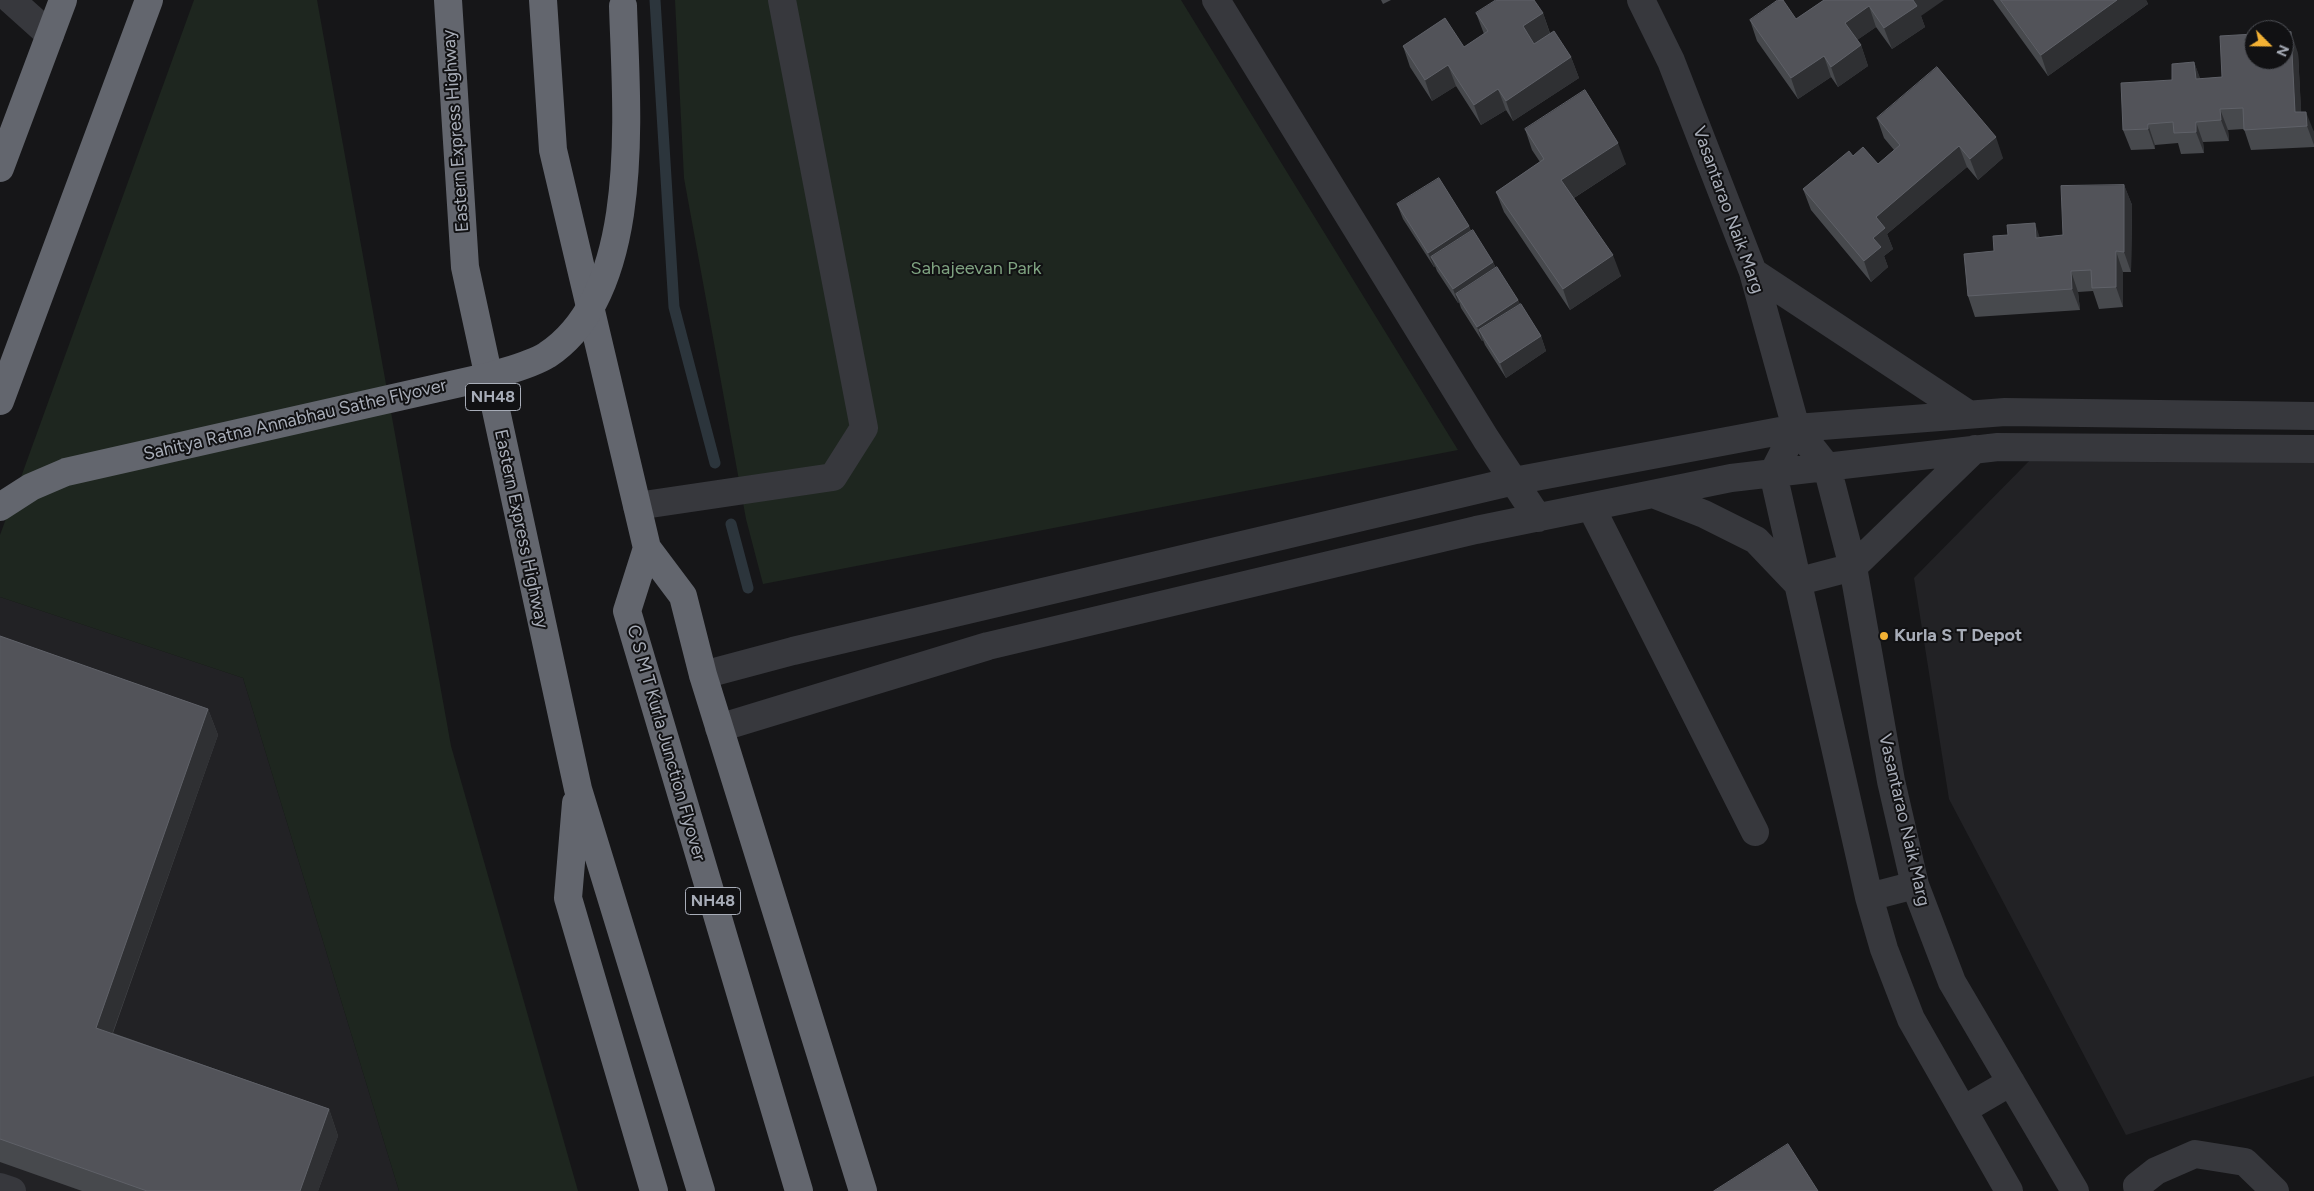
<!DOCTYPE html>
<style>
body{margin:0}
#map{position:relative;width:2314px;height:1191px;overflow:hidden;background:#161618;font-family:Figtree,sans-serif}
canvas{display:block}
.north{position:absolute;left:2244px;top:20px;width:50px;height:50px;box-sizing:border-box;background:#111113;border:1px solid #4d4f55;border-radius:50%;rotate:113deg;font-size:14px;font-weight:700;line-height:20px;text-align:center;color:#a8adb8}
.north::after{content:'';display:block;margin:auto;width:18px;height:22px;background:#f2b134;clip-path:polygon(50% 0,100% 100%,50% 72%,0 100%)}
</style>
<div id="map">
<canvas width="2314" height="1191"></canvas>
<div class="north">N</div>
</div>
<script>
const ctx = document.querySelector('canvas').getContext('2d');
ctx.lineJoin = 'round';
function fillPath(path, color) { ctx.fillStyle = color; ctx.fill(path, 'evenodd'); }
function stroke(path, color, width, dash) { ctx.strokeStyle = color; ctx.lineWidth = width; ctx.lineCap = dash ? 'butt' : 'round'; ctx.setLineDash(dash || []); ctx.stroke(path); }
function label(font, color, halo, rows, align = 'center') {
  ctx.font = font + ' Figtree,sans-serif'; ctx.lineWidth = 4; ctx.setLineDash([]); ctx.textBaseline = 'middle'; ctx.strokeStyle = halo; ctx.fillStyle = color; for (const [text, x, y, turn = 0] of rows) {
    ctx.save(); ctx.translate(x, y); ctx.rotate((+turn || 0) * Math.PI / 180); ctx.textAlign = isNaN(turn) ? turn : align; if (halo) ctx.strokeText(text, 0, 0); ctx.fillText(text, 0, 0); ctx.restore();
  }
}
const built = new Path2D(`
 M 2032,458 L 2314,460 L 2314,1076 L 2126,1135 L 1949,799 L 1914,578 Z
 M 0,597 L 243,678 L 399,1191 L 0,1191 Z`);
const green = new Path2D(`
 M 194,0 L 317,0 L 451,746 L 578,1191 L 399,1191 L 243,678 L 0,597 L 0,535 Z
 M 675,0 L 1181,0 L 1458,450 L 763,584 L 746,519 L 684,178 Z`);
const stream = new Path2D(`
 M 655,0 L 674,307 L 715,463
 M 731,524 L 748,588`);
const minor = new Path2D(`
 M 11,0 L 50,35
 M 1216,0 L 1486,439 L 1538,518
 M 1641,0 L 1671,61 L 1753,272 L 1796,428 L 1827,467 L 1853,567 L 1891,781 L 1915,885 L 1952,982 L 2075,1191
 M 1753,272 L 1968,414
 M 1796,428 L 1773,473 L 1869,897 L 1884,949 L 1911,1019 L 2009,1191
 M 1653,494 L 1704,514 L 1756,540 L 1796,582 L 1853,567 L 1975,449
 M 637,506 L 833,477 L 864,428 L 782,0
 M 1591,507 L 1755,832
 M 703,675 L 793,651 L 1514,481 L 1796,428 L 2005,412 L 2314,416
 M 719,728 L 988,646 L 1476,530 L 1731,478 L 1998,447 L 2314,449
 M 1869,897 L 1915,885
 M 1963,1110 L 2011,1082
 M 0,1187 L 12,1191
 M 2138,1191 L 2137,1186 L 2156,1171 L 2195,1154 L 2245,1162 L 2275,1191`);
const highway = new Path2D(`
 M 448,0 L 465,267 L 578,789 L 701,1191
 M 543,0 L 553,150 L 647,548 L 683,596 L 703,675 L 863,1191
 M 0,168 L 63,0
 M 0,401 L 149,0
 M 647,548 L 627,611 L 799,1191
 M 576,803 L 568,898 L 654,1191`);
const highwayBridge = new Path2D(`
 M 0,507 L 31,487 L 66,472 L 491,376 C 509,370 531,365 547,355 C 644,291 626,107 623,6`);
const wall = new Path2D(`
 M 1381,0 L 1391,0 L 1383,4 Z
 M 1824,0 L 1921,16 L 1925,27 L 1892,49 L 1876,27 L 1857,40 L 1861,45 L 1868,66 L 1838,87 L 1831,77 L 1798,99 L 1757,41 L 1750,20 L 1796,19 Z
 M 1993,0 L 2146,0 L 2148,4 L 2048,76 Z
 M 1476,13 L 1543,13 L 1550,33 L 1571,57 L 1579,78 L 1513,121 L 1506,110 L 1481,125 L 1456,86 L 1432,101 L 1410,67 L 1403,46 L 1464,47 L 1484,34 Z
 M 2298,53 L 2301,112 L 2314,132 L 2314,147 L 2251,150 L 2244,129 L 2228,130 L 2229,141 L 2203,142 L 2204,153 L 2181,154 L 2178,143 L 2155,145 L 2155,149 L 2131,150 L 2123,130 L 2172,80 L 2194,62 L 2200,79 L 2222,77 Z
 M 1877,118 L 2003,158 L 1978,180 L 1967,167 L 1887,234 L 1893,249 L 1884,256 L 1888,267 L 1871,282 L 1811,210 L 1803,189 L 1853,156 L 1878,164 L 1894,150 L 1884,138 Z
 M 1525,129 L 1626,164 L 1574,198 L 1621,276 L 1570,310 L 1504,212 L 1496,192 L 1540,162 L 1532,150 Z
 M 2124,185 L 2132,205 L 2131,272 L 2123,272 L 2123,307 L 2099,309 L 2093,291 L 2078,292 L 2080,310 L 1975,317 L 1968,296 L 1994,251 L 2008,235 L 2040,237 L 2063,235 Z
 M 1397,204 L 1469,226 L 1471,231 L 1493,262 L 1496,268 L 1518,300 L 1520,304 L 1541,336 L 1546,351 L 1506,378 L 1485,345 L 1483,340 L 1482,341 L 1461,308 L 1459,302 L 1458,303 L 1437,271 L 1435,266 L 1434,267 L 1403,219 Z
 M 0,636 L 208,709 L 218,735 L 113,1033 L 329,1109 L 338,1136 L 318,1191 L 82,1191 L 0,1162 Z`);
const shadedWall = new Path2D(`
 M 1912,0 L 1944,0 L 1921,16 L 1925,27 L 1892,49 L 1884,28 Z
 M 2117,0 L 2146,0 L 2148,4 L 2048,76 L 2041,55 Z
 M 1869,6 L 1876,27 L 1853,43 L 1845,23 Z
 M 1543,13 L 1550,34 L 1530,47 L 1523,26 Z
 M 2291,32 L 2298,53 L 2302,126 L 2295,112 Z
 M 1861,45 L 1868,66 L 1838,87 L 1831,67 Z
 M 1824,56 L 1831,77 L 1798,99 L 1791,78 Z
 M 1571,57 L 1579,78 L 1513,121 L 1506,101 Z
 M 2194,62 L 2202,83 L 2196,79 Z
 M 1448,65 L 1456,86 L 1432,101 L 1425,80 Z
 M 1498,89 L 1506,110 L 1481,125 L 1474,105 Z
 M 2220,109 L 2228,130 L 2229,141 L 2221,120 Z
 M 2306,112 L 2314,132 L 2314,145 L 2307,126 Z
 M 2196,122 L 2203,142 L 2204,153 L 2196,132 Z
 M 2148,124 L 2155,145 L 2155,149 L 2148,129 Z
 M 1996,137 L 2003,158 L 1978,180 L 1970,159 Z
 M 1618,143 L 1626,164 L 1569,201 L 1561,180 Z
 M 1959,146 L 1967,167 L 1887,234 L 1893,249 L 1884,256 L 1888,267 L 1871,282 L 1864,261 L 1873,238 L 1876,217 Z
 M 2124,185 L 2132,205 L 2131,272 L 2124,252 Z
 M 2035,223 L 2042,244 L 2036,238 Z
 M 1469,226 L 1474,240 L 1431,257 L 1435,266 L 1434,267 L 1428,253 Z
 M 2116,251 L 2123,272 L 2123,307 L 2116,287 Z
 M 1613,255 L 1621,276 L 1570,310 L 1563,289 Z
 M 1493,262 L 1499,276 L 1456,294 L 1459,302 L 1458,303 L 1453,289 Z
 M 2071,271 L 2078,292 L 2080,310 L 2072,289 Z
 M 1518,300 L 1524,314 L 1479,330 L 1483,340 L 1482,341 L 1477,327 Z
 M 1541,336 L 1546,351 L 1506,378 L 1500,363 Z
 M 208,709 L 218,735 L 105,1054 L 96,1028 Z
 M 329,1109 L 338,1136 L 318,1191 L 300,1191 Z`);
const building = new Path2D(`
 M 1496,0 L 1534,0 L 1543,13 L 1523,26 L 1534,44 L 1554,31 L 1571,57 L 1506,101 L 1498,89 L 1474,105 L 1448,65 L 1425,80 L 1403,46 L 1445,18 L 1464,47 L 1488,31 L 1476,13 Z
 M 1778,0 L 1783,0 L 1796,19 L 1824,0 L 1913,0 L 1917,6 L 1884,28 L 1869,6 L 1845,23 L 1861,45 L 1831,67 L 1824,56 L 1791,78 L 1750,20 Z
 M 2001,0 L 2117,0 L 2041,55 Z
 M 2291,32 L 2295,112 L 2306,112 L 2307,126 L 2244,130 L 2243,108 L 2220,109 L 2221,120 L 2196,122 L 2196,132 L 2174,133 L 2173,122 L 2148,124 L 2148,129 L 2123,130 L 2121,83 L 2172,80 L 2172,64 L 2194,62 L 2196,79 L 2222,77 L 2220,36 L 2254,34 L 2254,60 L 2284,60 L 2284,33 Z
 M 1937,67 L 1996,137 L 1970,159 L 1959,146 L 1876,217 L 1885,228 L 1873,238 L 1881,247 L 1864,261 L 1803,189 L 1849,151 L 1853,156 L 1863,147 L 1878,164 L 1900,145 L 1877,118 Z
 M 1585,90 L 1618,143 L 1561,180 L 1613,255 L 1563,289 L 1496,192 L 1544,159 L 1525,129 Z
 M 1439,178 L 1469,226 L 1428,253 L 1397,204 Z
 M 2124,185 L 2124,252 L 2116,251 L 2116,287 L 2092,288 L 2091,270 L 2071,271 L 2072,289 L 1968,296 L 1964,254 L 1994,251 L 1993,236 L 2008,235 L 2007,225 L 2035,223 L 2036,238 L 2063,235 L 2061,186 Z
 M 1473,230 L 1493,262 L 1453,289 L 1431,257 Z
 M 1497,267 L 1518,300 L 1477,327 L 1456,294 Z
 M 1521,304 L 1541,336 L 1500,363 L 1479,330 Z
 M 0,636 L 208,709 L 96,1028 L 329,1109 L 300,1191 L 147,1191 L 0,1139 Z
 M 1788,1144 L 1818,1191 L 1714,1191 Z`);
const markers = [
 [1884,636,5,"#f2b134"]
];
const shields = [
 [493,397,55],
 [713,901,55]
];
const shieldNames = [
 ["NH48",493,397],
 ["NH48",713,901]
];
const streetNames = [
 ["Eastern Express Highway",456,131,-94],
 ["Vasantarao Naik Marg",1728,210,70],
 ["Sahitya Ratna Annabhau Sathe Flyover",295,420,-13],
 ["Eastern Express Highway",521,529,78],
 ["C S M T Kurla Junction Flyover",666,743,74],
 ["Vasantarao Naik Marg",1904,820,77]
];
const parkNames = [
 ["Sahajeevan Park",976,269]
];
const poiNames = [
 ["Kurla S T Depot",1894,636]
];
fillPath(built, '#222225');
fillPath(green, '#1e261f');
stroke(stream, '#2c353c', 11);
stroke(minor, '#37383d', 28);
stroke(highway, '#63666e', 28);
stroke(highwayBridge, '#63666e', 28);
fillPath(wall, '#47494d');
fillPath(shadedWall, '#2f3033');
fillPath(building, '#525359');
stroke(building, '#5f6168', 1);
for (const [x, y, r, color] of markers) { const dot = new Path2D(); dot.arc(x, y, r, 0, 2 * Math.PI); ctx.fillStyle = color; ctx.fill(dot); stroke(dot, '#111113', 2); }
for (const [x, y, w] of shields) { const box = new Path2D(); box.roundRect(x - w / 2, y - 13.5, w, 27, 4); ctx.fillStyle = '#111113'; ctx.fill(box); stroke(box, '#a8adb8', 1); }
label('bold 16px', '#a8adb8', null, shieldNames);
label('18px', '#a8adb8', '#111113', streetNames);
label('18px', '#7fa381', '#111113', parkNames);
label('bold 18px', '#a8adb8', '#111113', poiNames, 'left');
</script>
